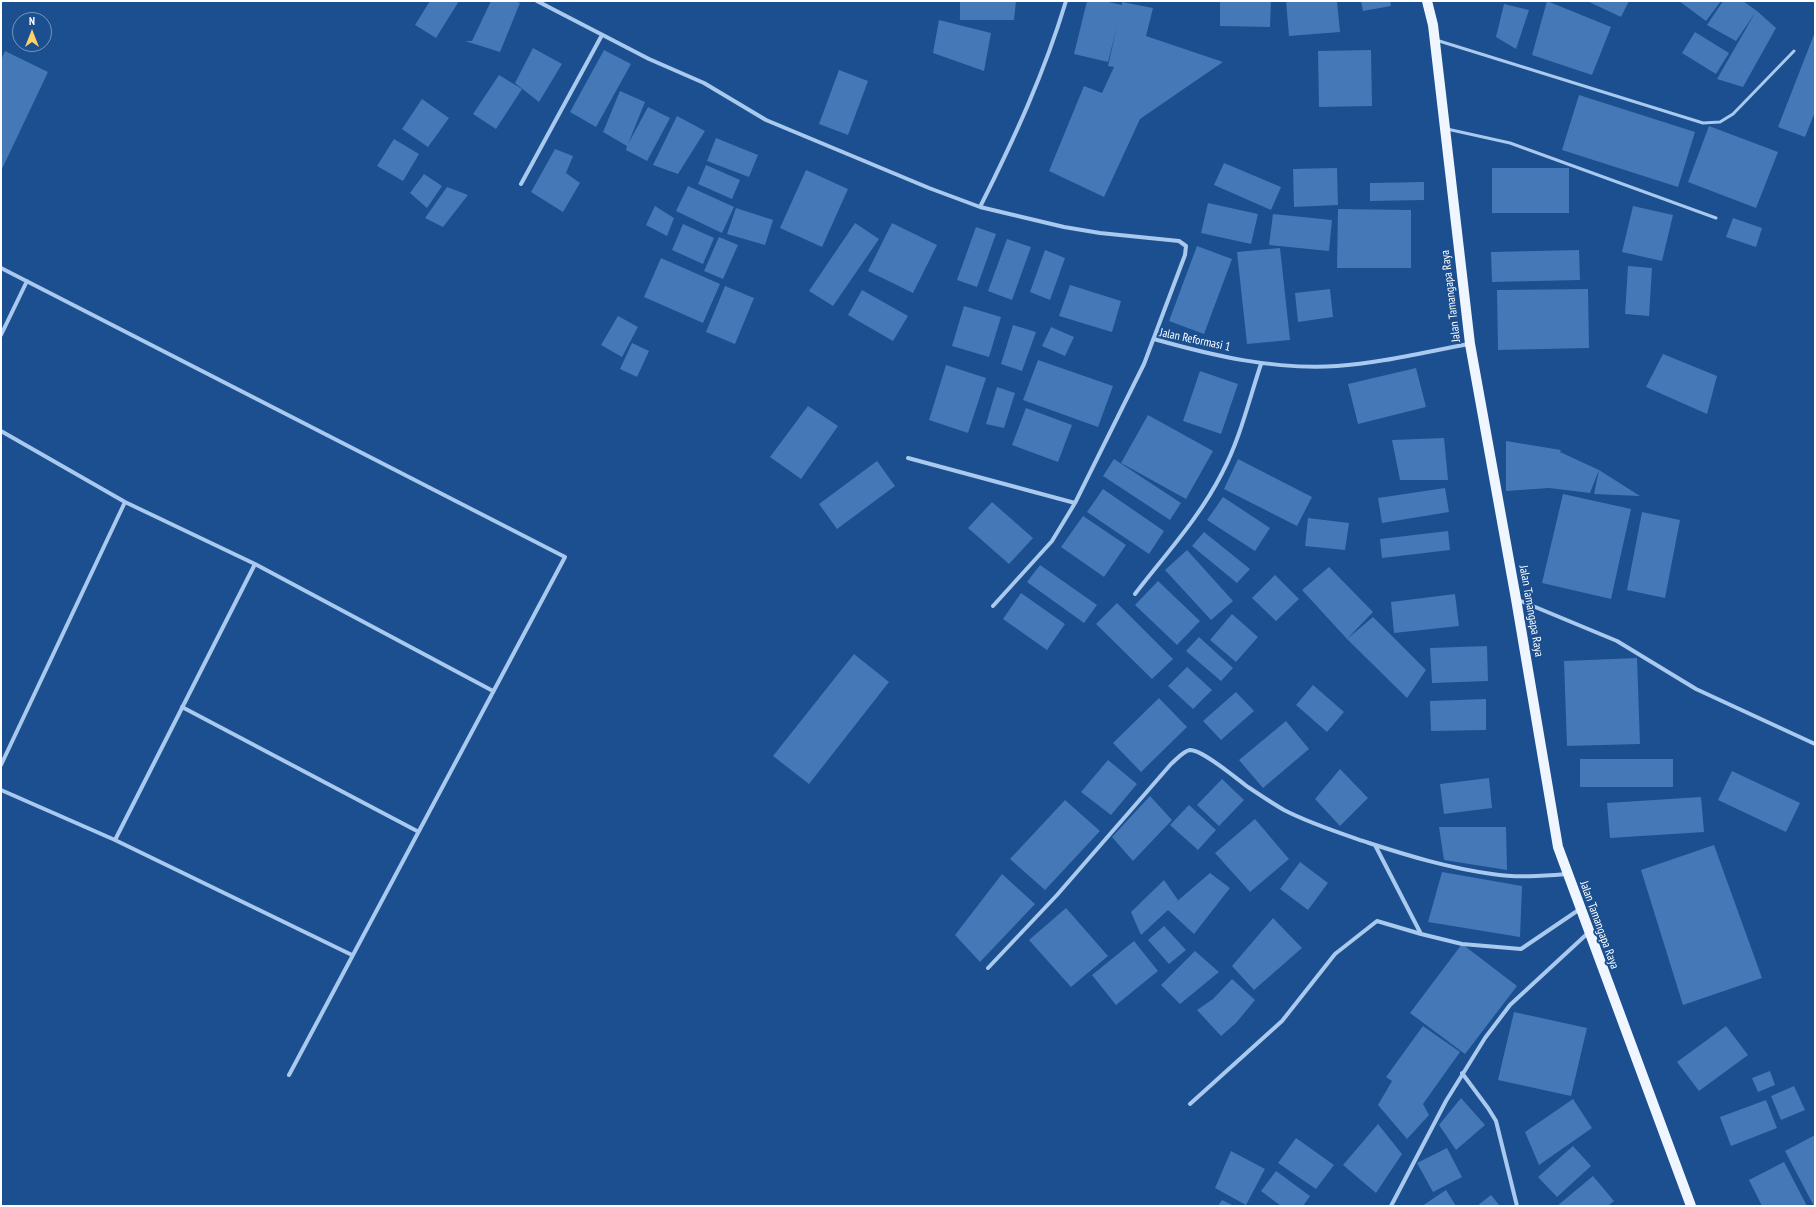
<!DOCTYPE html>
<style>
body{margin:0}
#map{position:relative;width:1816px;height:1207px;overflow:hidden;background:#1b4f8f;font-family:"PT Sans Narrow",sans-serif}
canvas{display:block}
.frame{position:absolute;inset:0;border:2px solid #fff;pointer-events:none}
.north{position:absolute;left:12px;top:12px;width:40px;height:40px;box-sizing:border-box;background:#1b4f8f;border:1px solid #7695bc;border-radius:50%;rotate:0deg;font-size:11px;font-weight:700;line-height:16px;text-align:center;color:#fff}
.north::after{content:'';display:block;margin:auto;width:14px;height:18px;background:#ffd166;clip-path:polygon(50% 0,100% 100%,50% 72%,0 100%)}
</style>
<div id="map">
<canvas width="1816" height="1207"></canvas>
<div class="frame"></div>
<div class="north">N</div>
</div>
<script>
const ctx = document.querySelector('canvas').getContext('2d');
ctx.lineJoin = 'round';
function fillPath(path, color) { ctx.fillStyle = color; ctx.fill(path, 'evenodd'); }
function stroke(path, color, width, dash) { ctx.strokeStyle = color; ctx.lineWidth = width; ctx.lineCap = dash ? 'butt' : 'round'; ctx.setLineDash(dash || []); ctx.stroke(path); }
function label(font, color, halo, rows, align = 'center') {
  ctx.font = font + ' "PT Sans Narrow",sans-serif'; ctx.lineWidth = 4; ctx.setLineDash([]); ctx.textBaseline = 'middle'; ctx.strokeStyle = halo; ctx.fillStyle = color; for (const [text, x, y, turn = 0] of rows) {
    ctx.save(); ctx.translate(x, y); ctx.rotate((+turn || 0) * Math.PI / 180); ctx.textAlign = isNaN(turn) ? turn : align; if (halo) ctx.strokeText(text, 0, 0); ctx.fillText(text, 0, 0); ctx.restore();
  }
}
const building = new Path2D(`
 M 430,1 L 459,1 L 436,38 L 415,25 Z
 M 491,1 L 514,1 L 520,3 L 500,52 L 465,41 L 472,41 Z
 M 960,1 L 1016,1 L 1014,20 L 960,20 Z
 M 1087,1 L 1104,1 L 1122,5 L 1122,2 L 1153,8 L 1146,36 L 1223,62 L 1140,119 L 1104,197 L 1049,171 L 1084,86 L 1102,93 L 1114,67 L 1108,66 L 1117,26 L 1108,62 L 1074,54 Z
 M 1220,1 L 1271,1 L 1270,27 L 1220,26 Z
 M 1286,1 L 1337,1 L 1340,32 L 1289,36 Z
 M 1361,1 L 1390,1 L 1391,6 L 1363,11 Z
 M 1547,1 L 1611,27 L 1592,75 L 1532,55 Z
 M 1587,1 L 1629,1 L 1621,17 Z
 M 1679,1 L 1721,1 L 1706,21 Z
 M 1723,1 L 1743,1 L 1757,11 L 1776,28 L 1743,87 L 1717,79 L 1755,13 L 1736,41 L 1707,25 Z
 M 1504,4 L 1529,10 L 1516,49 L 1496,37 Z
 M 939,20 L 991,33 L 984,71 L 933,53 Z
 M 1695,32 L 1729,53 L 1716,74 L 1682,53 Z
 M 1815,32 L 1815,112 L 1805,137 L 1778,127 Z
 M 533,48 L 562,64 L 539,102 L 515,83 Z
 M 604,50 L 631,64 L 596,127 L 570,112 Z
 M 1371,50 L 1372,106 L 1319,107 L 1318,51 Z
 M 5,51 L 48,72 L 1,171 L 1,60 Z
 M 839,70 L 868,81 L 848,135 L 819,124 Z
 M 499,75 L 522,89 L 496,129 L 473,114 Z
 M 620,91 L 645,102 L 628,144 L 648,107 L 670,118 L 647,161 L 626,150 L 627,146 L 603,132 Z
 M 1579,95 L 1695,132 L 1678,187 L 1562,150 Z
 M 422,99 L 449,118 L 428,147 L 402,129 Z
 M 677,116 L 705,131 L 678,174 L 653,165 Z
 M 1709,126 L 1778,152 L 1756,208 L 1688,182 Z
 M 716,138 L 758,155 L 749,177 L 707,161 Z
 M 394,139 L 419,154 L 403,181 L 377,166 Z
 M 555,149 L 573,156 L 566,173 L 580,183 L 563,212 L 531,192 Z
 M 1224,163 L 1281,187 L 1271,210 L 1214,185 Z
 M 706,165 L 740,180 L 732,199 L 698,184 Z
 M 1337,168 L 1338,205 L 1294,207 L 1293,169 Z
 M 1492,168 L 1569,168 L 1569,213 L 1492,213 Z
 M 806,170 L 848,189 L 822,247 L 780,228 Z
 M 424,174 L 442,186 L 427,208 L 410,193 Z
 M 1424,182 L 1424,200 L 1370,201 L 1370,183 Z
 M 688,186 L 734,207 L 722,233 L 676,211 Z
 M 447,187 L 468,195 L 443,227 L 425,218 Z
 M 1208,203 L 1258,214 L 1251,244 L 1201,233 Z
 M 655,206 L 674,218 L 667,236 L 646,225 Z
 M 1633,206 L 1673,215 L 1662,261 L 1622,252 Z
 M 736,208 L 773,220 L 765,245 L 727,234 Z
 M 1338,209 L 1411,210 L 1411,268 L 1337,268 Z
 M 1273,214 L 1332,220 L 1329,251 L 1269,245 Z
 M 1733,218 L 1762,228 L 1756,247 L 1726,237 Z
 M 855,223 L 879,239 L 833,306 L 809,291 Z
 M 892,223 L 937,245 L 913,293 L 868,271 Z
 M 683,224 L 714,238 L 703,264 L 672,250 Z
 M 976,227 L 996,234 L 977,287 L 957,280 Z
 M 719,237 L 738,245 L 723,279 L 704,271 Z
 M 1007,239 L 1031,247 L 1012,300 L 988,291 Z
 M 1197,246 L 1232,259 L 1204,334 L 1169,321 Z
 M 1280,248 L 1290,340 L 1247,344 L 1237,252 Z
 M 1045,250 L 1065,258 L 1050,300 L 1030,292 Z
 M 1579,250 L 1580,280 L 1492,282 L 1491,252 Z
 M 661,258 L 720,284 L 703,323 L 644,297 Z
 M 1628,266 L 1652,268 L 1649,316 L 1625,314 Z
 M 1070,285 L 1121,301 L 1112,332 L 1059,316 Z
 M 725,286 L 754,298 L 735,344 L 706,332 Z
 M 1330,289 L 1333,317 L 1298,322 L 1295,293 Z
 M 1588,289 L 1589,348 L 1498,350 L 1497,290 Z
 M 862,290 L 908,316 L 893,341 L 848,315 Z
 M 964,306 L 1001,317 L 989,357 L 952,346 Z
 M 618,316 L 638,327 L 622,357 L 601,345 Z
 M 1013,325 L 1036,332 L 1022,371 L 1001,364 Z
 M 1051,327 L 1074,337 L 1065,356 L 1042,346 Z
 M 632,343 L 649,351 L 637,377 L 620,369 Z
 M 1663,354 L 1717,376 L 1707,414 L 1646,387 Z
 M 1038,360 L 1113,386 L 1098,427 L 1023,400 Z
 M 946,365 L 986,378 L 968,433 L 929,420 Z
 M 1416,368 L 1426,407 L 1358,424 L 1348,384 Z
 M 1200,371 L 1238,384 L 1221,434 L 1183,421 Z
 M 997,387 L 1015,393 L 1004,428 L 986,424 Z
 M 808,406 L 838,426 L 801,479 L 770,457 Z
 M 1026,408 L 1072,425 L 1058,462 L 1012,445 Z
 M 1148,415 L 1213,451 L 1186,499 L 1121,463 Z
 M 1444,438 L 1448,480 L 1400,480 L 1392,440 Z
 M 1506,441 L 1561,450 L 1560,452 L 1599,470 L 1640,496 L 1594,494 L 1599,470 L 1590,493 L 1549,488 L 1506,491 Z
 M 1114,459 L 1181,503 L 1170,520 L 1103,476 Z
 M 1238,459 L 1312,497 L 1297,526 L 1224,489 Z
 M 877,461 L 895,486 L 837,529 L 819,504 Z
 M 1445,488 L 1449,512 L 1382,523 L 1378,498 Z
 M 1103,489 L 1164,531 L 1149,554 L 1087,512 Z
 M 1563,494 L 1631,509 L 1611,599 L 1542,583 Z
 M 1223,497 L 1270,528 L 1255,551 L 1207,520 Z
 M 992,502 L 1033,538 L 1009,564 L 968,528 Z
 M 1642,512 L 1680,520 L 1665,598 L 1627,590 Z
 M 1083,516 L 1126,545 L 1104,577 L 1061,547 Z
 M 1308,518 L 1349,523 L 1345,550 L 1305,546 Z
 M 1448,531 L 1450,550 L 1382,558 L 1380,539 Z
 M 1204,532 L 1250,569 L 1237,583 L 1192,546 Z
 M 1187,550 L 1233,601 L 1211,620 L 1165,570 Z
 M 1040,565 L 1097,605 L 1084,623 L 1027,582 Z
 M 1329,567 L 1373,612 L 1347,639 L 1373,617 L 1426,670 L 1407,698 L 1347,639 L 1302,590 Z
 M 1275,575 L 1299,599 L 1276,621 L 1252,598 Z
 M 1158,581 L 1200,621 L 1177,645 L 1135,605 Z
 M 1021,593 L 1065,624 L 1047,650 L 1003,619 Z
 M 1455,594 L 1459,626 L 1394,633 L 1391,602 Z
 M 1117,603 L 1173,659 L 1152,679 L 1096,624 Z
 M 1232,614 L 1258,637 L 1236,662 L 1210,640 Z
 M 1199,637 L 1233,668 L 1221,681 L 1186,651 Z
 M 1487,646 L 1488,681 L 1432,683 L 1430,648 Z
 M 854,654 L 889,682 L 809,784 L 773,756 Z
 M 1637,658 L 1640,744 L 1567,746 L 1564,661 Z
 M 1187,667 L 1212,690 L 1193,709 L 1168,686 Z
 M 1313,685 L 1344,712 L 1327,732 L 1296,705 Z
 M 1236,692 L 1254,711 L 1221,740 L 1203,721 Z
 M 1159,698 L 1187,727 L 1141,772 L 1113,743 Z
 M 1486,699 L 1486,730 L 1431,731 L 1430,701 Z
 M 1286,721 L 1309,749 L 1263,788 L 1239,760 Z
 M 1580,759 L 1673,759 L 1673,787 L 1580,787 Z
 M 1108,760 L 1137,784 L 1111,815 L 1081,792 Z
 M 1340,769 L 1368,798 L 1340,826 L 1315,799 Z
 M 1732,771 L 1800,803 L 1786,832 L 1718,800 Z
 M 1489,778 L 1492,808 L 1444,814 L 1440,784 Z
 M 1222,779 L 1244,800 L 1219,826 L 1197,805 Z
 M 1150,796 L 1172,820 L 1133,861 L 1112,837 Z
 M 1701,797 L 1704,832 L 1610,838 L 1607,803 Z
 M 1065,800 L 1100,831 L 1045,890 L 1010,859 Z
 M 1189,805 L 1216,830 L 1198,850 L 1170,825 Z
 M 1255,819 L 1289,859 L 1250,892 L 1215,853 Z
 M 1439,827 L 1506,827 L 1507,870 L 1444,860 Z
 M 1714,845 L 1762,978 L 1683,1005 L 1641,870 Z
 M 1300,862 L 1328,883 L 1308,910 L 1280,889 Z
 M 1442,872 L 1522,886 L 1520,937 L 1428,922 Z
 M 1210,873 L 1230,888 L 1194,934 L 1168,910 L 1141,935 L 1131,912 L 1164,880 L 1178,900 L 1175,903 Z
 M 1002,874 L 1035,904 L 980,962 L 955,935 Z
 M 1066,908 L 1108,956 L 1071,987 L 1029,940 Z
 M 1273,918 L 1302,948 L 1254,990 L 1232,966 Z
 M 1164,926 L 1186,950 L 1169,964 L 1148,940 Z
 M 1134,941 L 1158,971 L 1116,1005 L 1092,975 Z
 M 1462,944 L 1517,986 L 1465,1054 L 1410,1013 Z
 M 1195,951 L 1219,972 L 1180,1004 L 1161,985 Z
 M 1232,979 L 1255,1000 L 1236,1023 L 1221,1036 L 1197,1010 L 1213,999 Z
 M 1514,1012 L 1587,1028 L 1571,1096 L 1498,1080 Z
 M 1423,1026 L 1460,1052 L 1423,1104 L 1429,1115 L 1407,1139 L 1378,1105 L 1392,1081 L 1386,1077 Z
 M 1726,1026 L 1748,1055 L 1699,1091 L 1677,1062 Z
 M 1770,1071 L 1775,1085 L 1758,1092 L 1752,1078 Z
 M 1794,1086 L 1805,1110 L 1781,1120 L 1771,1096 Z
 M 1461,1098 L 1485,1125 L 1456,1150 L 1439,1125 Z
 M 1573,1099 L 1592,1128 L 1539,1165 L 1525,1132 Z
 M 1766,1100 L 1777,1128 L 1731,1146 L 1720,1117 Z
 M 1378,1124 L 1402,1154 L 1376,1193 L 1343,1165 Z
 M 1815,1135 L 1815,1206 L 1814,1206 L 1785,1151 Z
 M 1296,1138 L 1334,1165 L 1316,1189 L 1278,1163 Z
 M 1573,1146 L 1591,1166 L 1557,1197 L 1538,1177 Z
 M 1447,1148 L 1462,1177 L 1433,1192 L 1417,1163 Z
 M 1231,1151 L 1265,1169 L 1246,1205 L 1215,1188 Z
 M 1784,1162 L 1807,1206 L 1762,1206 L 1749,1180 Z
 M 1276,1171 L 1310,1196 L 1303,1206 L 1281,1206 L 1261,1191 Z
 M 1593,1176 L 1614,1201 L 1608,1206 L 1557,1206 Z
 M 1446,1190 L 1456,1206 L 1422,1206 Z
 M 1491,1195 L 1500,1206 L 1477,1206 Z
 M 1222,1200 L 1234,1206 L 1218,1206 Z`);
const lane = new Path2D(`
 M 1436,40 L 1703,123 L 1720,122 L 1733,114 L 1794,51
 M 1447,129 L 1510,143 L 1716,218`);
const street = new Path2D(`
 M 537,1 L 649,59 L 704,83 L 766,120 L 929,188 L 980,207 L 1064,227 L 1100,233 L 1179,241 L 1186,246 L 1185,255 L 1144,364 L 1075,503 L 1052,541 L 993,606
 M 521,184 L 602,35
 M 980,207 C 1014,139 1044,74 1066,1
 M 1,268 L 565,557 L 289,1075
 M 1,335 L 27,281
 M 1154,339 C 1214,356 1274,370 1337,366 C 1381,363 1425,352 1469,344
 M 1,431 L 125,502 L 255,564 L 493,691
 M 908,458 L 1075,503
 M 1135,594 C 1165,555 1200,517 1222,473 C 1240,439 1249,400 1261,364
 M 1516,599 L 1617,641 L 1696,689 L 1815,744
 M 182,707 L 417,831
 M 1,765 L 125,502
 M 1,790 L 115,840 L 255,564
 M 115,840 L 352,955
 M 1375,845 L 1421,934 L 1462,944 L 1521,949 L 1580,909
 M 988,968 L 1057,895 L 1171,764 C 1176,760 1183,751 1190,750 C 1203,750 1237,779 1248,787 C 1260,795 1272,803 1284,810 C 1311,824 1340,833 1369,843 C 1409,856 1449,868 1492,874 C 1517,878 1542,876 1567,874
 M 1462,1073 L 1488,1108 L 1496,1121 L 1517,1206
 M 1190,1104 L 1282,1021 L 1335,954 L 1377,921 L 1421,934
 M 1391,1206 L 1446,1101 L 1485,1038 L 1510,1005 L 1588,933`);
const primary = new Path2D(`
 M 1427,1 L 1433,25 L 1470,344 L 1516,599 L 1558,847 L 1691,1206`);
const streetNames = [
 ["Jalan Tamangapa Raya",1451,296,-97],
 ["Jalan Reformasi 1",1195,340,12],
 ["Jalan Tamangapa Raya",1531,611,80],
 ["Jalan Tamangapa Raya",1599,925,70]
];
fillPath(building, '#4478b7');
stroke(lane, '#a9c9ee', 3);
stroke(street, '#a9c9ee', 4);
stroke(primary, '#f0f6ff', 10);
label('12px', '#fff', '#1b4f8f', streetNames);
</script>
